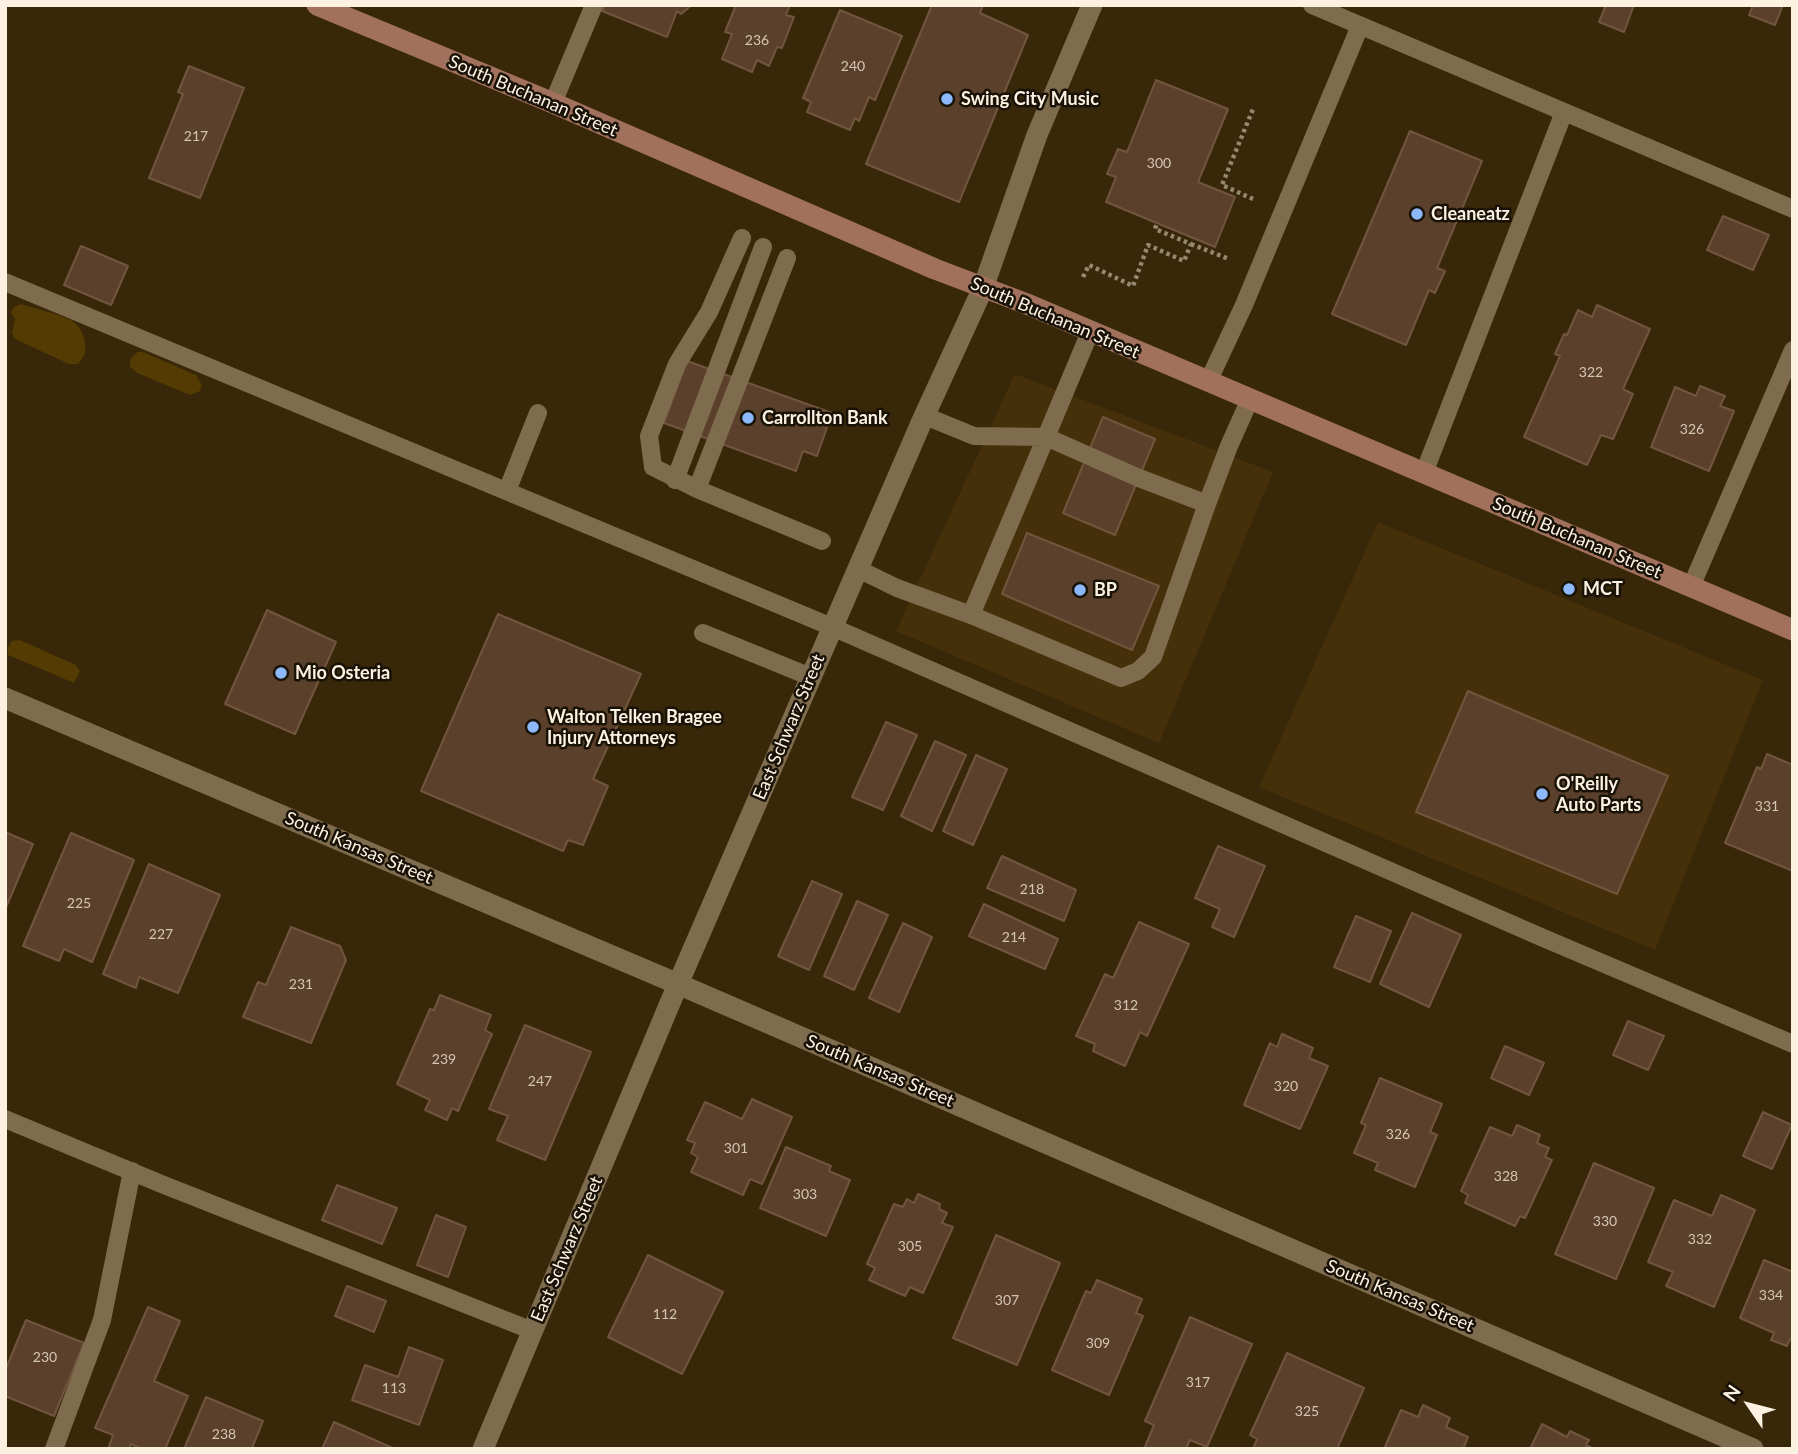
<!DOCTYPE html>
<style>
body{margin:0}
#map{position:relative;width:1798px;height:1454px;overflow:hidden;background:#382709;font-family:Lato,sans-serif}
canvas{display:block}
.frame{position:absolute;inset:0;border:7px solid #fdf2e1;pointer-events:none}
.north{position:absolute;left:1714px;top:1370px;width:70px;height:70px;-webkit-text-stroke:5px #191206;paint-order:stroke;rotate:305deg;font-size:19px;font-weight:700;line-height:28px;text-align:center;color:#fdf2e1}
.north::after{content:'';display:block;margin:auto;width:24px;height:32px;background:#fdf2e1;clip-path:polygon(50% 0,100% 100%,50% 72%,0 100%)}
</style>
<div id="map">
<canvas width="1798" height="1454"></canvas>
<div class="frame"></div>
<div class="north">N</div>
</div>
<script>
const ctx = document.querySelector('canvas').getContext('2d');
ctx.lineJoin = 'round';
function fillPath(path, color) { ctx.fillStyle = color; ctx.fill(path, 'evenodd'); }
function stroke(path, color, width, dash) { ctx.strokeStyle = color; ctx.lineWidth = width; ctx.lineCap = dash ? 'butt' : 'round'; ctx.setLineDash(dash || []); ctx.stroke(path); }
function label(font, color, halo, rows, align = 'center') {
  ctx.font = font + ' Lato,sans-serif'; ctx.lineWidth = 5; ctx.setLineDash([]); ctx.textBaseline = 'middle'; ctx.strokeStyle = halo; ctx.fillStyle = color; for (const [text, x, y, turn = 0] of rows) {
    ctx.save(); ctx.translate(x, y); ctx.rotate((+turn || 0) * Math.PI / 180); ctx.textAlign = isNaN(turn) ? turn : align; if (halo) ctx.strokeText(text, 0, 0); ctx.fillText(text, 0, 0); ctx.restore();
  }
}
const built = new Path2D(`
 M 1015,374 L 1273,472 L 1159,743 L 896,631 Z
 M 1378,522 L 1763,680 L 1655,950 L 1259,787 Z`);
const green = new Path2D(`
 M 21,304 C 35,309 63,314 75,323 C 81,328 84,336 85,343 C 87,352 84,357 78,364 L 69,364 L 15,339 L 12,333 L 15,319 L 11,313 L 14,307 Z
 M 138,352 L 143,352 L 196,375 L 202,385 L 200,391 L 190,395 L 137,373 L 130,367 C 129,359 132,356 138,352 Z
 M 20,640 L 76,665 L 80,671 L 74,683 L 8,655 L 8,647 L 12,641 Z`);
const building = new Path2D(`
 M 605,5 L 692,5 L 681,14 L 677,11 L 667,37 L 602,11 Z
 M 736,5 L 790,5 L 786,15 L 794,17 L 782,48 L 777,47 L 769,66 L 757,60 L 752,72 L 722,59 L 732,34 L 725,32 Z
 M 932,5 L 983,5 L 980,13 L 1028,35 L 959,202 L 866,164 Z
 M 1606,5 L 1634,5 L 1624,32 L 1599,22 Z
 M 1753,5 L 1783,5 L 1775,25 L 1749,15 Z
 M 840,10 L 902,36 L 875,100 L 869,97 L 859,121 L 855,118 L 850,130 L 807,112 L 811,102 L 803,98 Z
 M 189,66 L 244,88 L 200,198 L 149,178 L 183,94 L 178,92 Z
 M 1156,80 L 1228,109 L 1198,182 L 1235,197 L 1215,247 L 1106,202 L 1116,177 L 1107,174 L 1118,149 L 1127,152 Z
 M 1410,131 L 1482,161 L 1437,268 L 1445,271 L 1435,293 L 1429,290 L 1406,345 L 1332,314 Z
 M 1723,216 L 1769,235 L 1753,270 L 1707,250 Z
 M 81,246 L 128,266 L 111,305 L 64,285 Z
 M 1597,305 L 1650,329 L 1623,389 L 1633,394 L 1613,439 L 1601,435 L 1587,465 L 1524,437 L 1560,356 L 1555,354 L 1564,334 L 1567,335 L 1578,310 L 1592,317 Z
 M 687,361 L 832,413 L 817,456 L 803,451 L 796,471 L 664,423 Z
 M 1700,386 L 1725,396 L 1720,406 L 1734,411 L 1709,471 L 1651,447 L 1675,387 L 1696,396 Z
 M 1103,417 L 1155,439 L 1115,535 L 1063,513 Z
 M 1027,533 L 1159,586 L 1132,650 L 1002,594 Z
 M 267,610 L 336,642 L 295,734 L 225,704 Z
 M 498,614 L 641,674 L 593,779 L 608,786 L 583,845 L 568,840 L 563,851 L 421,791 Z
 M 1468,691 L 1668,776 L 1617,894 L 1416,812 Z
 M 886,722 L 917,735 L 883,810 L 852,797 Z
 M 935,741 L 966,755 L 932,831 L 901,816 Z
 M 1767,754 L 1793,765 L 1793,871 L 1725,843 L 1757,767 L 1761,769 Z
 M 976,755 L 1007,769 L 973,845 L 943,831 Z
 M 5,832 L 33,844 L 5,910 Z
 M 71,833 L 134,860 L 92,962 L 64,949 L 59,961 L 23,946 Z
 M 1218,846 L 1265,866 L 1234,937 L 1212,927 L 1220,909 L 1195,898 Z
 M 1002,856 L 1076,890 L 1064,921 L 987,888 Z
 M 149,864 L 220,895 L 178,993 L 139,977 L 136,988 L 103,974 Z
 M 812,881 L 842,894 L 809,970 L 778,956 Z
 M 857,901 L 888,915 L 854,990 L 824,976 Z
 M 984,904 L 1058,939 L 1045,969 L 969,936 Z
 M 1412,913 L 1461,935 L 1429,1007 L 1380,984 Z
 M 1356,916 L 1391,931 L 1370,982 L 1334,967 Z
 M 1139,922 L 1189,944 L 1147,1036 L 1140,1032 L 1125,1066 L 1093,1051 L 1095,1044 L 1076,1036 L 1105,974 L 1113,978 Z
 M 903,923 L 932,937 L 899,1012 L 869,998 Z
 M 291,927 L 340,946 L 346,960 L 311,1043 L 243,1017 L 258,982 L 266,985 Z
 M 440,995 L 491,1015 L 485,1030 L 492,1034 L 458,1111 L 452,1108 L 447,1120 L 425,1110 L 430,1100 L 397,1084 L 430,1009 L 434,1010 Z
 M 1628,1021 L 1664,1036 L 1648,1070 L 1613,1055 Z
 M 525,1025 L 591,1052 L 545,1160 L 497,1140 L 508,1116 L 489,1109 Z
 M 1282,1034 L 1313,1048 L 1309,1058 L 1328,1066 L 1300,1129 L 1244,1105 L 1270,1043 L 1277,1047 Z
 M 1505,1046 L 1544,1063 L 1529,1095 L 1491,1078 Z
 M 1380,1078 L 1442,1104 L 1430,1132 L 1437,1135 L 1415,1187 L 1375,1170 L 1378,1163 L 1354,1153 L 1366,1125 L 1361,1123 Z
 M 752,1099 L 792,1117 L 762,1184 L 750,1179 L 743,1195 L 691,1172 L 698,1157 L 691,1153 L 695,1143 L 687,1140 L 705,1102 L 742,1119 Z
 M 1763,1112 L 1792,1125 L 1772,1169 L 1743,1156 Z
 M 1517,1125 L 1540,1135 L 1537,1143 L 1549,1148 L 1545,1157 L 1552,1160 L 1525,1218 L 1520,1216 L 1515,1226 L 1465,1203 L 1468,1195 L 1461,1191 L 1490,1127 L 1512,1136 Z
 M 786,1147 L 831,1166 L 829,1171 L 850,1180 L 826,1236 L 760,1208 Z
 M 1594,1163 L 1654,1188 L 1616,1279 L 1555,1254 Z
 M 337,1185 L 397,1208 L 382,1244 L 322,1220 Z
 M 918,1194 L 940,1204 L 939,1209 L 947,1213 L 942,1223 L 953,1227 L 923,1293 L 910,1287 L 905,1296 L 869,1280 L 875,1268 L 867,1264 L 894,1204 L 903,1207 L 907,1199 L 914,1203 Z
 M 1721,1195 L 1755,1210 L 1714,1307 L 1666,1286 L 1673,1272 L 1648,1262 L 1674,1200 L 1712,1216 Z
 M 436,1215 L 466,1227 L 448,1277 L 417,1265 Z
 M 996,1235 L 1060,1263 L 1017,1365 L 953,1338 Z
 M 648,1255 L 723,1292 L 682,1374 L 608,1337 Z
 M 1764,1260 L 1793,1272 L 1793,1340 L 1790,1339 L 1787,1346 L 1771,1340 L 1774,1333 L 1740,1318 Z
 M 1097,1280 L 1142,1299 L 1136,1313 L 1143,1316 L 1109,1395 L 1052,1370 L 1086,1291 L 1091,1293 Z
 M 347,1286 L 386,1301 L 374,1332 L 335,1316 Z
 M 148,1307 L 180,1321 L 154,1381 L 188,1396 L 165,1449 L 142,1449 L 131,1444 L 129,1449 L 108,1449 L 113,1435 L 95,1428 Z
 M 1190,1317 L 1252,1344 L 1207,1447 L 1190,1440 L 1186,1449 L 1144,1449 L 1154,1425 L 1145,1421 Z
 M 26,1320 L 84,1343 L 54,1416 L 5,1396 L 5,1371 Z
 M 409,1347 L 443,1360 L 419,1425 L 352,1400 L 365,1365 L 398,1377 Z
 M 1287,1353 L 1364,1388 L 1337,1449 L 1253,1449 L 1257,1439 L 1250,1435 Z
 M 206,1397 L 263,1421 L 252,1448 L 254,1449 L 184,1449 Z
 M 1423,1405 L 1450,1418 L 1446,1427 L 1468,1437 L 1463,1449 L 1384,1449 L 1401,1410 L 1418,1417 Z
 M 334,1422 L 395,1449 L 322,1449 Z
 M 1542,1424 L 1567,1437 L 1570,1431 L 1589,1440 L 1586,1445 L 1594,1449 L 1530,1449 Z`);
const path = new Path2D(`
 M 1253,199 L 1222,185 L 1253,109
 M 1191,244 L 1229,259
 M 1083,277 L 1089,265 L 1133,286 L 1148,245 L 1184,261 L 1191,244 L 1155,229 L 1157,223`);
const service = new Path2D(`
 M 1312,5 L 1793,209
 M 553,103 L 594,5
 M 742,238 L 709,312 L 677,364 L 649,436 L 653,467 L 697,489 L 822,541
 M 5,282 L 832,627 L 1541,937 L 1793,1044
 M 1090,332 L 1046,437 L 1139,478 L 1207,504 L 1229,446 L 1250,399
 M 1208,382 L 1244,305 L 1360,26
 M 1424,473 L 1564,112
 M 675,480 L 763,247
 M 697,489 L 787,258
 M 507,491 L 538,413
 M 858,569 L 897,588 L 971,615 L 1046,437 L 974,436 L 925,416
 M 1691,587 L 1793,350
 M 971,615 L 1121,678 L 1138,671 L 1153,657 L 1207,504
 M 703,633 L 811,677
 M 5,1119 L 159,1183 L 533,1331
 M 54,1449 L 102,1320 L 132,1171`);
const minor = new Path2D(`
 M 5,698 L 678,984 L 1753,1449`);
const tertiary = new Path2D(`
 M 483,1449 L 678,984 L 922,421 L 983,288 L 1037,135 L 1092,5`);
const secondary = new Path2D(`
 M 317,5 L 553,103 L 935,269 L 1027,304 L 1793,630`);
const markers = [
 [947,99,7,"#8db9fc"],
 [1417,214,7,"#8db9fc"],
 [748,418,7,"#8db9fc"],
 [1569,589,7,"#8db9fc"],
 [1080,590,7,"#8db9fc"],
 [281,673,7,"#8db9fc"],
 [533,727,7,"#8db9fc"],
 [1542,794,7,"#8db9fc"]
];
const numberNames = [
 ["236",757,40],
 ["240",853,66],
 ["217",196,136],
 ["300",1159,163],
 ["322",1591,372],
 ["326",1692,429],
 ["331",1767,806],
 ["218",1032,889],
 ["225",79,903],
 ["227",161,934],
 ["214",1014,937],
 ["231",301,984],
 ["312",1126,1005],
 ["239",444,1059],
 ["247",540,1081],
 ["320",1286,1086],
 ["326",1398,1134],
 ["301",736,1148],
 ["328",1506,1176],
 ["303",805,1194],
 ["330",1605,1221],
 ["332",1700,1239],
 ["305",910,1246],
 ["334",1771,1295],
 ["307",1007,1300],
 ["112",665,1314],
 ["309",1098,1343],
 ["230",45,1357],
 ["317",1198,1382],
 ["113",394,1388],
 ["325",1307,1411],
 ["238",224,1434]
];
const streetNames = [
 ["South Buchanan Street",533,96,23],
 ["South Buchanan Street",1055,318,23],
 ["South Buchanan Street",1577,538,23],
 ["East Schwarz Street",789,727,-67],
 ["South Kansas Street",359,848,23],
 ["South Kansas Street",880,1071,23],
 ["East Schwarz Street",567,1249,-67],
 ["South Kansas Street",1400,1296,23]
];
const poiNames = [
 ["Swing City Music",961,99],
 ["Cleaneatz",1431,214],
 ["Carrollton Bank",762,418],
 ["MCT",1583,589],
 ["BP",1094,590],
 ["Mio Osteria",295,673],
 ["Walton Telken Bragee",547,717],
 ["Injury Attorneys",547,738],
 ["O'Reilly",1556,784],
 ["Auto Parts",1556,805]
];
fillPath(built, '#453009');
fillPath(green, '#543a03');
fillPath(building, '#5b402b');
stroke(building, '#71553f', 2);
stroke(path, '#968871', 4.5, [3.5, 3.5]);
stroke(service, '#7f6c4e', 18);
stroke(minor, '#7f6c4e', 21);
stroke(tertiary, '#7f6c4e', 21);
stroke(secondary, '#a2715d', 21);
for (const [x, y, r, color] of markers) { const dot = new Path2D(); dot.arc(x, y, r, 0, 2 * Math.PI); ctx.fillStyle = color; ctx.fill(dot); stroke(dot, '#191206', 2.5); }
label('14px', '#d4c6b4', null, numberNames);
label('18px', '#fdf2e1', '#191206', streetNames);
label('bold 18px', '#fdf2e1', '#191206', poiNames, 'left');
</script>
